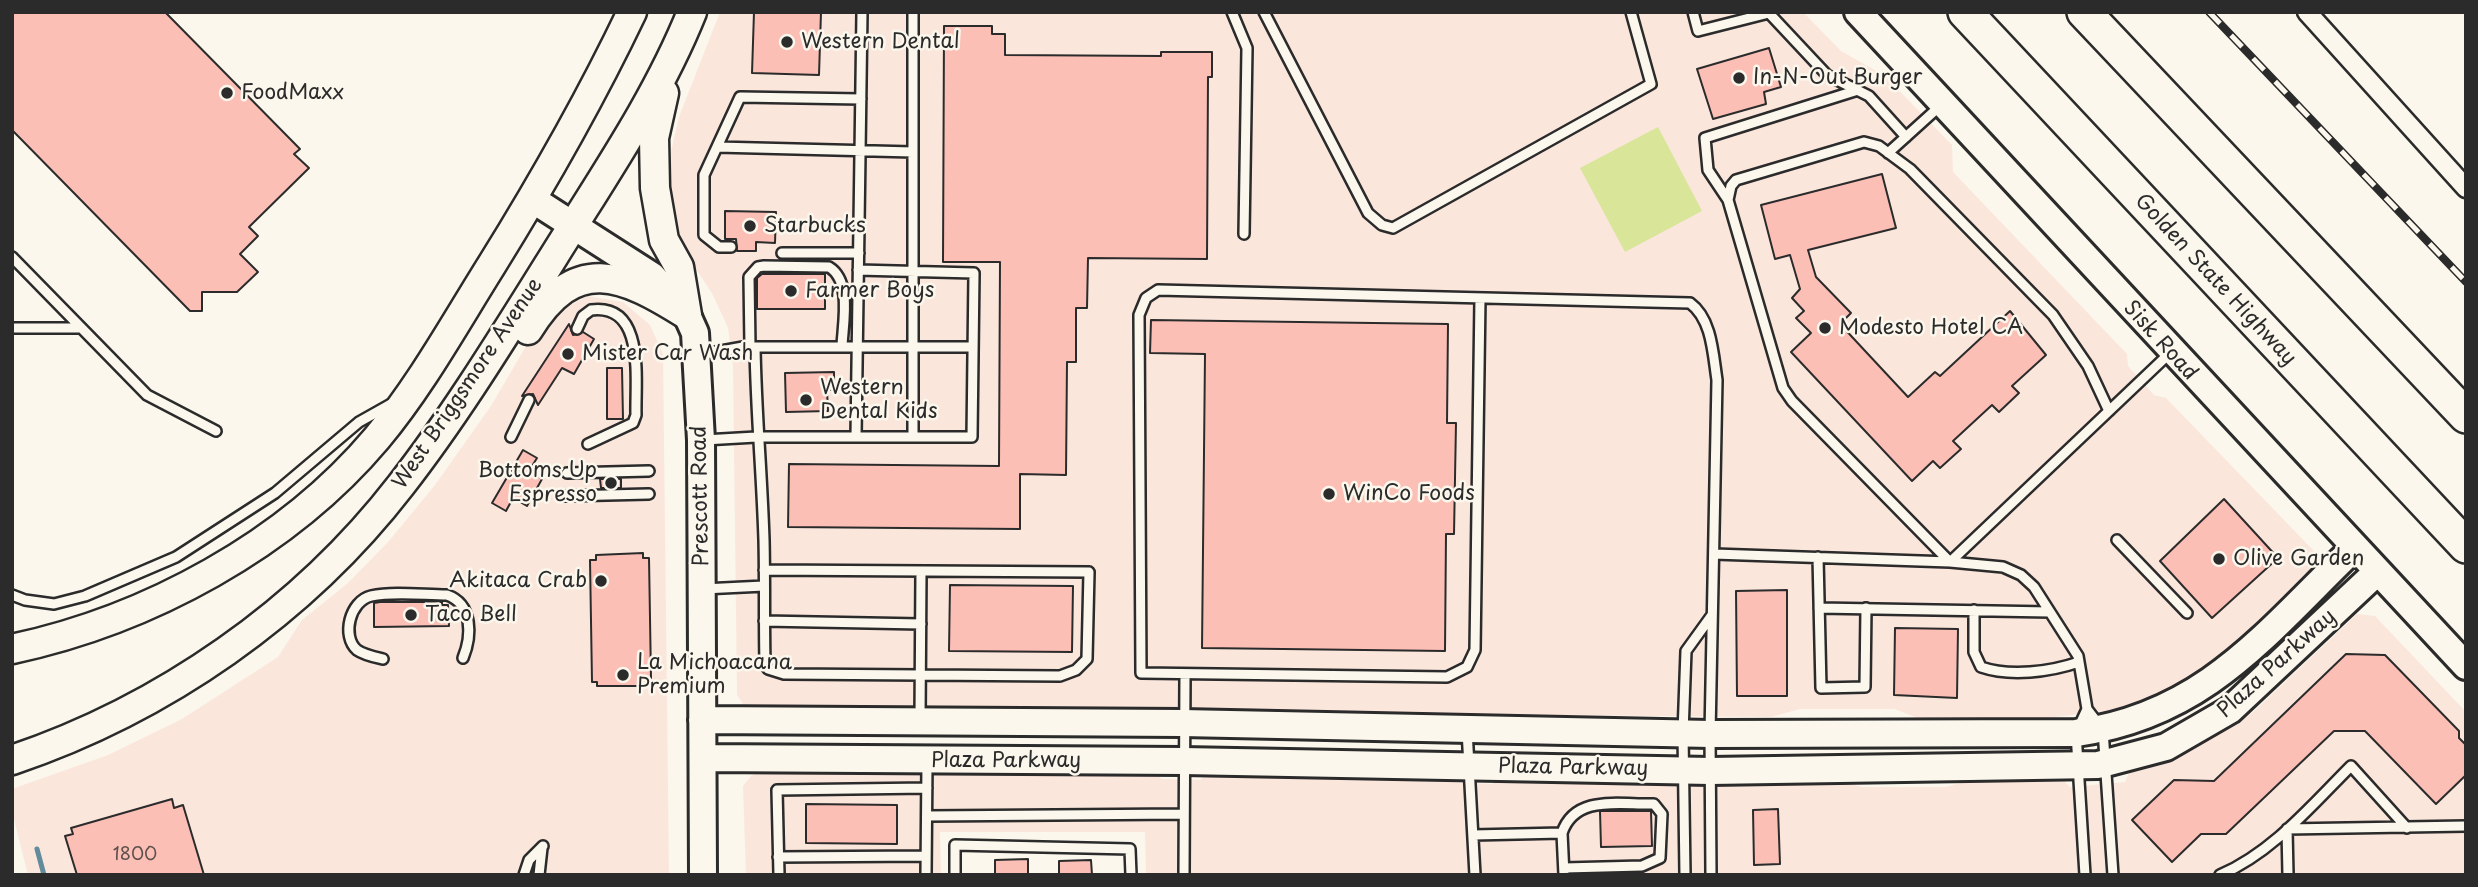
<!DOCTYPE html>
<style>
body{margin:0}
#map{position:relative;width:2478px;height:887px;overflow:hidden;background:#fbf7ec;font-family:"Playpen Sans",sans-serif}
canvas{display:block}
.frame{position:absolute;inset:0;border:14px solid #2b2b2b;pointer-events:none}
</style>
<div id="map">
<canvas width="2478" height="887"></canvas>
<div class="frame"></div>
</div>
<script>
const ctx = document.querySelector('canvas').getContext('2d');
ctx.lineJoin = 'round';
function fillPath(path, color) { ctx.fillStyle = color; ctx.fill(path, 'evenodd'); }
function stroke(path, color, width, dash) { ctx.strokeStyle = color; ctx.lineWidth = width; ctx.lineCap = dash ? 'butt' : 'round'; ctx.setLineDash(dash || []); ctx.stroke(path); }
function label(font, color, halo, rows, align = 'center') {
  ctx.font = font + ' "Playpen Sans",sans-serif'; ctx.lineWidth = 5; ctx.setLineDash([]); ctx.textBaseline = 'middle'; ctx.strokeStyle = halo; ctx.fillStyle = color; for (const [text, x, y, turn = 0] of rows) {
    ctx.save(); ctx.translate(x, y); ctx.rotate((+turn || 0) * Math.PI / 180); ctx.textAlign = isNaN(turn) ? turn : align; if (halo) ctx.strokeText(text, 0, 0); ctx.fillText(text, 0, 0); ctx.restore();
  }
}
const built = new Path2D(`
 M 720,12 L 1803,12 L 1841,51 L 1885,76 L 1952,145 L 1953,172 L 2127,354 L 2128,366 L 2154,395 L 2166,398 L 2314,551 L 2315,568 L 2224,654 L 2194,679 L 2152,700 L 2122,709 L 2046,718 L 1920,719 L 1895,709 L 1800,709 L 1771,717 L 754,708 L 743,704 L 737,695 L 733,366 L 728,328 L 713,295 L 683,249 L 669,185 L 670,156 L 679,117 Z
 M 587,296 L 623,302 L 650,325 L 663,354 L 669,875 L 28,875 L 12,811 L 12,789 L 108,755 L 182,719 L 278,657 L 302,620 L 348,583 L 389,541 L 435,485 L 491,406 L 540,322 Z
 M 2357,614 L 2375,616 L 2466,712 L 2466,875 L 1146,875 L 1145,832 L 940,832 L 941,875 L 746,875 L 743,786 L 751,776 L 764,770 L 901,771 L 907,775 L 937,775 L 943,770 L 1150,771 L 1162,779 L 1200,780 L 1208,773 L 1446,774 L 1454,782 L 1492,784 L 1503,775 L 1729,784 L 1735,778 L 1830,779 L 1862,787 L 1946,787 L 1971,780 L 2062,779 L 2070,787 L 2125,782 L 2130,771 L 2185,753 L 2252,713 Z`);
const green = new Path2D(`
 M 1658,127 L 1702,211 L 1625,252 L 1580,168 Z`);
const stream = new Path2D(`
 M 37,849 L 44,875`);
const building = new Path2D(`
 M 12,12 L 165,12 L 300,149 L 294,154 L 309,168 L 249,227 L 258,236 L 240,254 L 258,272 L 237,292 L 202,292 L 202,311 L 190,311 L 12,130 Z
 M 754,12 L 821,12 L 819,75 L 752,73 Z
 M 944,26 L 992,26 L 992,34 L 1005,34 L 1005,55 L 1161,56 L 1161,52 L 1212,52 L 1212,77 L 1208,77 L 1207,259 L 1088,258 L 1087,308 L 1076,308 L 1076,362 L 1067,362 L 1066,475 L 1020,474 L 1020,529 L 788,527 L 789,464 L 999,466 L 1000,262 L 943,262 Z
 M 1769,48 L 1781,87 L 1764,92 L 1766,104 L 1713,119 L 1697,69 Z
 M 1882,174 L 1896,228 L 1808,250 L 1816,277 L 1851,313 L 1840,324 L 1908,397 L 1935,372 L 1940,376 L 2010,311 L 2046,355 L 2012,386 L 2019,393 L 1999,412 L 1992,405 L 1953,441 L 1961,449 L 1940,468 L 1933,461 L 1912,481 L 1791,352 L 1811,333 L 1796,318 L 1804,311 L 1792,298 L 1800,289 L 1790,255 L 1775,259 L 1761,205 Z
 M 725,211 L 776,212 L 775,243 L 756,242 L 756,251 L 737,251 L 736,239 L 725,239 Z
 M 762,274 L 825,274 L 825,309 L 757,309 L 757,278 Z
 M 1151,320 L 1448,324 L 1447,423 L 1456,423 L 1454,534 L 1446,534 L 1445,651 L 1202,648 L 1205,354 L 1150,353 Z
 M 569,324 L 573,335 L 583,332 L 594,339 L 574,374 L 562,368 L 538,405 L 533,394 L 522,396 Z
 M 607,368 L 622,368 L 623,419 L 607,419 Z
 M 834,372 L 834,390 L 827,390 L 828,411 L 786,412 L 785,373 Z
 M 523,450 L 537,458 L 529,471 L 542,479 L 527,506 L 513,498 L 506,511 L 492,503 Z
 M 600,479 L 621,479 L 621,488 L 601,488 Z
 M 2224,499 L 2278,558 L 2212,618 L 2160,561 Z
 M 643,553 L 643,558 L 649,558 L 651,678 L 646,678 L 647,686 L 597,686 L 597,682 L 592,682 L 590,560 L 596,560 L 596,555 Z
 M 950,585 L 1073,586 L 1072,652 L 949,651 Z
 M 1787,590 L 1787,696 L 1737,696 L 1736,591 Z
 M 380,602 L 442,602 L 442,605 L 448,605 L 449,626 L 374,627 L 374,603 Z
 M 1895,628 L 1958,629 L 1957,698 L 1894,695 Z
 M 2346,654 L 2385,655 L 2459,731 L 2459,738 L 2466,745 L 2466,775 L 2436,804 L 2365,731 L 2334,731 L 2226,834 L 2201,834 L 2172,862 L 2132,820 L 2174,780 L 2214,781 Z
 M 172,799 L 174,808 L 183,805 L 204,875 L 77,875 L 65,836 L 73,834 L 71,828 Z
 M 806,804 L 897,805 L 897,844 L 806,843 Z
 M 1778,809 L 1780,864 L 1754,865 L 1753,810 Z
 M 1600,811 L 1651,811 L 1652,846 L 1601,847 Z
 M 1028,859 L 1028,875 L 995,875 L 995,860 Z
 M 1091,860 L 1092,875 L 1059,875 L 1059,861 Z`);
const lane = new Path2D(`
 M 1232,12 L 1247,48 L 1244,234
 M 1264,12 L 1368,213 L 1382,225 L 1393,228 L 1651,84 L 1631,12
 M 1693,12 L 1698,31 L 1769,13
 M 1768,12 L 1827,75 L 1869,96 L 1906,137
 M 1858,90 L 1705,138 L 1708,170 L 1728,200 L 1783,388 L 1792,401 L 1950,562 L 2171,352
 M 717,147 L 913,152
 M 1888,153 L 1940,106
 M 1728,200 L 1731,186 L 1736,180 L 1864,142 L 1879,146 L 1910,169 L 2053,315 L 2088,366 L 2109,411
 M 731,247 L 719,247 L 704,235 L 704,175 L 740,97 L 861,99
 M 782,253 L 859,253
 M 12,257 L 147,395 L 216,431
 M 1480,298 L 1475,650 L 1467,667 L 1447,677 L 1141,673 L 1139,315 L 1146,298 L 1158,290 L 1690,303 C 1712,319 1713,354 1717,380 L 1710,734 L 1711,875
 M 12,328 L 80,328
 M 577,329 L 583,316 L 591,310 C 646,303 635,380 636,415 L 633,423 L 588,444
 M 750,347 L 749,277 L 758,267 L 764,266 L 829,267 C 852,281 843,323 842,346
 M 755,347 C 756,412 762,475 764,540 C 765,580 764,622 765,663 L 768,669 L 784,674 L 1060,676 L 1076,670 L 1087,659 L 1089,572 L 764,570
 M 699,355 L 743,347 L 973,347
 M 511,437 L 529,400
 M 856,437 L 862,12
 M 913,437 L 913,12
 M 704,440 L 756,437 L 972,437 L 974,273 L 858,270
 M 567,473 L 649,471
 M 565,496 L 649,494
 M 2117,540 L 2187,613
 M 1714,554 L 1950,562 L 2003,567 L 2021,575 L 2034,587 L 2078,656 L 2087,709 L 2103,730 L 2113,875
 M 1818,557 L 1821,688 L 1865,687 L 1866,608
 M 703,589 L 764,586
 M 12,595 L 25,600 L 54,604 L 85,596 L 176,557 L 275,493 L 359,422 L 391,404
 M 1819,608 L 2050,612
 M 1974,610 L 1974,652 L 1981,667 C 2010,677 2050,672 2079,662
 M 764,621 L 921,624
 M 383,659 C 374,657 364,655 357,650 C 341,636 350,601 371,596 C 394,591 424,595 447,595 C 473,604 472,636 463,658
 M 920,719 L 921,571
 M 1467,730 L 1475,875
 M 927,816 L 1183,814
 M 1562,833 C 1575,794 1620,805 1654,804 L 1662,814 L 1660,858 L 1642,866 L 1564,868
 M 1473,835 L 1562,833 L 1564,875
 M 778,857 L 926,856
 M 524,875 L 529,860 L 543,846
 M 539,875 L 542,848
 M 779,875 L 777,790 L 927,788
 M 926,875 L 927,763
 M 955,875 L 955,845 L 1130,849 L 1131,875
 M 1184,875 L 1185,674
 M 1685,875 L 1683,733 L 1686,651 L 1712,615
 M 2085,875 L 2076,733 L 2087,709
 M 2220,875 C 2272,853 2312,805 2351,766 L 2407,828
 M 2288,875 L 2287,829 L 2466,826`);
const street = new Path2D(`
 M 2307,12 L 2466,188`);
const secondary = new Path2D(`
 M 1858,12 L 2466,666
 M 532,199 L 652,276 L 687,315 L 695,333 L 701,440 L 703,875
 M 702,720 L 1182,723 L 1710,734 L 2076,733 C 2205,715 2265,634 2353,549
 M 703,758 L 1183,761 L 1710,771 L 2098,765 L 2166,747 L 2230,710 L 2376,573`);
const primary = new Path2D(`
 M 664,93 L 654,138 L 655,188 L 664,240 L 679,267 L 687,315
 M 528,330 C 575,253 622,274 687,315
 M 12,649 C 148,620 287,545 377,438 C 421,385 454,325 491,266 C 542,184 590,100 632,12
 M 12,760 C 163,709 303,612 401,485 C 457,413 505,334 554,256 C 603,177 657,99 692,12`);
const highway = new Path2D(`
 M 1965,12 L 2466,546
 M 2084,12 L 2466,416`);
const rail = new Path2D(`
 M 2209,12 L 2466,282`);
const markers = [
 [787,42,7,"#2b2b2b"],
 [1739,78,7,"#2b2b2b"],
 [227,93,7,"#2b2b2b"],
 [750,226,7,"#2b2b2b"],
 [791,291,7,"#2b2b2b"],
 [1825,328,7,"#2b2b2b"],
 [568,354,7,"#2b2b2b"],
 [806,400,7,"#2b2b2b"],
 [611,483,7,"#2b2b2b"],
 [1329,494,7,"#2b2b2b"],
 [2219,559,7,"#2b2b2b"],
 [601,581,7,"#2b2b2b"],
 [411,615,7,"#2b2b2b"],
 [623,675,7,"#2b2b2b"]
];
const numberNames = [
 ["1800",135,855]
];
const poiNames = [
 ["Western Dental",801,42],
 ["In-N-Out Burger",1753,78],
 ["FoodMaxx",241,93],
 ["Starbucks",764,226],
 ["Farmer Boys",805,291],
 ["Modesto Hotel CA",1839,328],
 ["Mister Car Wash",582,354],
 ["Western",820,388],
 ["Dental Kids",820,412],
 ["Bottoms Up",597,471,"right"],
 ["Espresso",597,495,"right"],
 ["WinCo Foods",1343,494],
 ["Olive Garden",2233,559],
 ["Akitaca Crab",587,581,"right"],
 ["Taco Bell",425,615],
 ["La Michoacana",637,663],
 ["Premium",637,687]
];
const streetNames = [
 ["Golden State Highway",2215,280,47],
 ["Sisk Road",2160,341,48],
 ["West Briggsmore Avenue",468,384,-56],
 ["Prescott Road",701,496,-91],
 ["Plaza Parkway",2277,664,-42],
 ["Plaza Parkway",1006,761],
 ["Plaza Parkway",1573,768,1]
];
fillPath(built, '#fbe6dc');
fillPath(green, '#d9e598');
stroke(stream, '#628c9c', 5);
fillPath(building, '#fbbfb6');
stroke(building, '#2b2b2b', 2);
stroke(lane, '#2b2b2b', 14);
stroke(street, '#2b2b2b', 23);
stroke(secondary, '#2b2b2b', 32);
stroke(primary, '#2b2b2b', 33);
stroke(highway, '#2b2b2b', 38);
stroke(lane, '#fbf7ec', 9);
stroke(street, '#fbf7ec', 18);
stroke(secondary, '#fbf7ec', 26);
stroke(primary, '#fbf7ec', 28);
stroke(highway, '#fbf7ec', 33);
stroke(rail, '#2b2b2b', 8);
stroke(rail, '#fbf7ec', 5, [16]);
for (const [x, y, r, color] of markers) { const dot = new Path2D(); dot.arc(x, y, r, 0, 2 * Math.PI); ctx.fillStyle = color; ctx.fill(dot); stroke(dot, '#fbf7ec', 2.5); }
label('18px', '#5f504e', null, numberNames);
label('21px', '#2b2b2b', '#fbf7ec', poiNames, 'left');
label('21px', '#2b2b2b', '#fbf7ec', streetNames);
</script>
